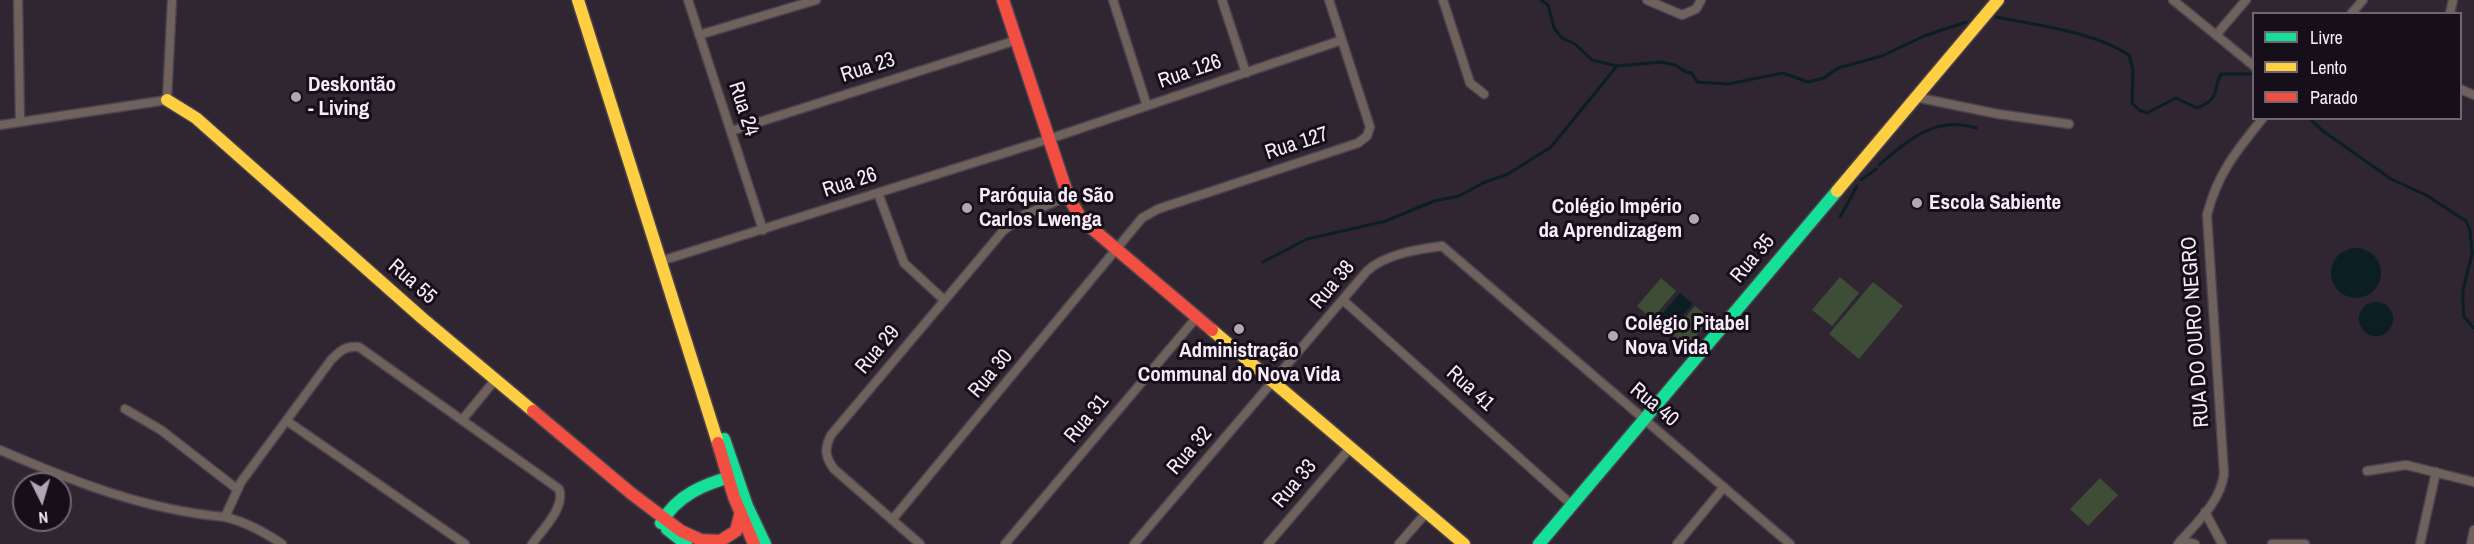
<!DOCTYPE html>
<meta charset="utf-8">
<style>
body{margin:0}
#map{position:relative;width:2474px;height:544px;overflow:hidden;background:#302632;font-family:"Archivo Narrow",sans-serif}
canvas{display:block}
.legend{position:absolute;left:2252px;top:12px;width:210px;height:108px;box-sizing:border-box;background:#160e18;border:2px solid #706672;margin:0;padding:8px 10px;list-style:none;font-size:18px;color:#f6ebf9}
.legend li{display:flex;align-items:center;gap:12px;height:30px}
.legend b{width:30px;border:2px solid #706672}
.north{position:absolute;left:12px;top:472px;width:60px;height:60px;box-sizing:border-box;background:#160e18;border:2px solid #706672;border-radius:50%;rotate:175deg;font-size:16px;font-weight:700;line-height:24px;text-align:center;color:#f6ebf9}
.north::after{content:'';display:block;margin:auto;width:21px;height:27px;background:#b1a6b3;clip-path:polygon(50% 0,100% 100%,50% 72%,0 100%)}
</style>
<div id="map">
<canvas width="2474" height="544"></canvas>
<ul class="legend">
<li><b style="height:8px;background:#16e098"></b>Livre</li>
<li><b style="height:8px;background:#ffcf43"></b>Lento</li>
<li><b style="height:8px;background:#f24e42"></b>Parado</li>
</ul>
<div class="north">N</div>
</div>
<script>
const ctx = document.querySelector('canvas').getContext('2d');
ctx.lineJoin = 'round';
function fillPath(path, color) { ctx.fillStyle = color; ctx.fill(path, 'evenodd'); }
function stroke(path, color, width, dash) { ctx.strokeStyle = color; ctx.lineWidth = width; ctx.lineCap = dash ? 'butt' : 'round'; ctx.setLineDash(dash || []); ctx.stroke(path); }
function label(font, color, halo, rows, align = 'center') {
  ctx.font = font + ' "Archivo Narrow",sans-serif'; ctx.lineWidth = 6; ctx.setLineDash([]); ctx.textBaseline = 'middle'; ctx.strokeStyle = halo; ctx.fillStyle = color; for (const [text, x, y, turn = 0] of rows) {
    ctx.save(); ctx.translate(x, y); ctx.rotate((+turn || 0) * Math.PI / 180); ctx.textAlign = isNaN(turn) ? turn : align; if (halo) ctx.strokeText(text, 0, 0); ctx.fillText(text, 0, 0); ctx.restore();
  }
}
const green = new Path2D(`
 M 1840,277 L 1859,293 L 1832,326 L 1812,310 Z
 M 1661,278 L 1676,291 L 1652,319 L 1637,306 Z
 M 1873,282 L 1903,306 L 1859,359 L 1829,334 Z
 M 1695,306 L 1711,319 L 1686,347 L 1671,334 Z
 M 2100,478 L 2118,495 L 2088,526 L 2070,509 Z`);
const water = new Path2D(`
 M2331 273a25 25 0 1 1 50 0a25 25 0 1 1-50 0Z
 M 1680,293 L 1693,304 L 1670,330 L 1657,320 Z
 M2359 319a17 17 0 1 1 34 0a17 17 0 1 1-34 0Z`);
const stream = new Path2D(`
 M 1541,0 L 1548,5 L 1554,28 L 1562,38 L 1575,44 L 1592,60 L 1617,66 L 1661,62 L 1675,65 L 1686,72 L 1692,73 L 1697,82 L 1728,84 L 1783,73 L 1808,82 L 1824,78 L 1838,68 L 1882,56 L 1924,36 L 1966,22
 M 1996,17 C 2040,26 2091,31 2129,55 L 2133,70 L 2132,103 L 2139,110 L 2147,113 L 2176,98 L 2197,108 C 2220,99 2212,92 2221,74 L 2254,74
 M 2309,118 L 2323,131 L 2391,179 L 2426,195 L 2466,221 L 2470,230 L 2472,254 L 2463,290 L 2463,304 L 2464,317 L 2474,328
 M 1879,165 C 1908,140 1936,115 1976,128
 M 1861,180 L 1876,169
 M 1840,217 L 1857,186
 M 1263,262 L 1307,239 L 1386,221 L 1434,201 L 1459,196 L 1483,183 L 1508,174 L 1551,147 L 1617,66`);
const street = new Path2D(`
 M 18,0 L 20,121
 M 688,0 L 763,230
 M 1113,0 L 1147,106
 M 1222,0 L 1246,73
 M 1443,0 L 1470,83 L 1484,94
 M 1647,0 L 1682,15 L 1696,9 L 1701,0
 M 2173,0 L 2254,66
 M 2351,14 L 2363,0
 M 2450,14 L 2453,0
 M 699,35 L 816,0
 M 2216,35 L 2246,0
 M 2460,89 L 2474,95
 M 1915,97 L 1998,114 L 2069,124
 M 0,125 L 167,100 L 172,0
 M 731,131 L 1017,40
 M 878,193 L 904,263 L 943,299
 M 661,261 L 1049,139 L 1342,40
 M 1344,301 L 1572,505
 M 125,409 L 161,430 L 237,489
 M 462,420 L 495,380
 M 287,421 L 465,544
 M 0,450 C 72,481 145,510 225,517
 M 2367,471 L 2406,465 L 2474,482
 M 2205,512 L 2222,544
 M 892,520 L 1142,218 L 1158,209 L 1358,143 L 1367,136 L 1370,127 L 1329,0
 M 2181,540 L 2195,544
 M 282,544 C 263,531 246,522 225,517 L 241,482 L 331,360 C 341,350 345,346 359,347 L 559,489 C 566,507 542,530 532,544
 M 920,544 L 834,469 C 825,457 824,449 831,435 L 1003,231 L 1022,216 L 1068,196
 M 1005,544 L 1196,318
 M 1134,544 L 1367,271 C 1385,254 1419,249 1442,246 L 1790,544
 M 1268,544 L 1350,448
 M 1399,544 L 1426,513
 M 1677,544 L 1724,487
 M 2178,544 C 2196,523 2220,503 2224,474 L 2207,215 C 2217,174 2237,150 2263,118
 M 2272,544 L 2305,544
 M 2420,544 L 2436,472
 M 2471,544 L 2474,530`);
const fast = new Path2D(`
 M 724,439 L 747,506 L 765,544
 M 661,523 C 677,495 704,484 734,476
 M 667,529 L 686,544
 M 1539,544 L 1837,191`);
const slow = new Path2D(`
 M 578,0 L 718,443
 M 167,100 L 196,118 L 422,318 L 533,411
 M 1837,191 L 1998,0
 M 1212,330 L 1464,544`);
const jam = new Path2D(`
 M 1003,0 L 1068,196 L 1082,220 L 1212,330
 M 533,411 L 632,494 L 681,531 L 701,540 L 720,541 L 736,531 L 740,515
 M 718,443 L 734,497 L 754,544`);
const markers = [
 [296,97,6,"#b1a6b3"],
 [1917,203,6,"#b1a6b3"],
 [967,208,6,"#b1a6b3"],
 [1694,219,6,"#b1a6b3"],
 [1239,329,6,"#b1a6b3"],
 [1613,336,6,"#b1a6b3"]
];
const streetNames = [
 ["Rua 23",868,68,-18],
 ["Rua 126",1190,72,-19],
 ["Rua 24",743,109,72],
 ["Rua 127",1297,144,-18],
 ["Rua 26",850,183,-18],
 ["Rua 35",1753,259,-50],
 ["Rua 55",412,282,41],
 ["Rua 38",1333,285,-50],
 ["RUA DO OURO NEGRO",2196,332,-94],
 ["Rua 29",878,350,-50],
 ["Rua 30",991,374,-50],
 ["Rua 41",1470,389,42],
 ["Rua 40",1654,405,40],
 ["Rua 31",1087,419,-50],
 ["Rua 32",1190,451,-49],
 ["Rua 33",1295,484,-50]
];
const poiNames = [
 ["Deskontão",308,85],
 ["- Living",308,109],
 ["Paróquia de São",979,196],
 ["Carlos Lwenga",979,220],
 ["Escola Sabiente",1929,203],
 ["Colégio Império",1682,207,"right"],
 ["da Aprendizagem",1682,231,"right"],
 ["Colégio Pitabel",1625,324],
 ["Nova Vida",1625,348],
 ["Administração",1239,351,"center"],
 ["Communal do Nova Vida",1239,375,"center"]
];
fillPath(green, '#3e4d36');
fillPath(water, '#0b1e24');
stroke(stream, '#0b1e24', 3);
stroke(street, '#4b424d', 11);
stroke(fast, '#4b424d', 15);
stroke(slow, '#4b424d', 15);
stroke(jam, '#4b424d', 15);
stroke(street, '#6f625c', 8);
stroke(fast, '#16e098', 12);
stroke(slow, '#ffcf43', 12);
stroke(jam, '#f24e42', 12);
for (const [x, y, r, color] of markers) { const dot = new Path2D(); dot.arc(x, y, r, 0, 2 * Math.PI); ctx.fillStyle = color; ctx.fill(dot); stroke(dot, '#160e18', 2); }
label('21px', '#f6ebf9', '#160e18', streetNames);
label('bold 21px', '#f6ebf9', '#160e18', poiNames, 'left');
</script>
